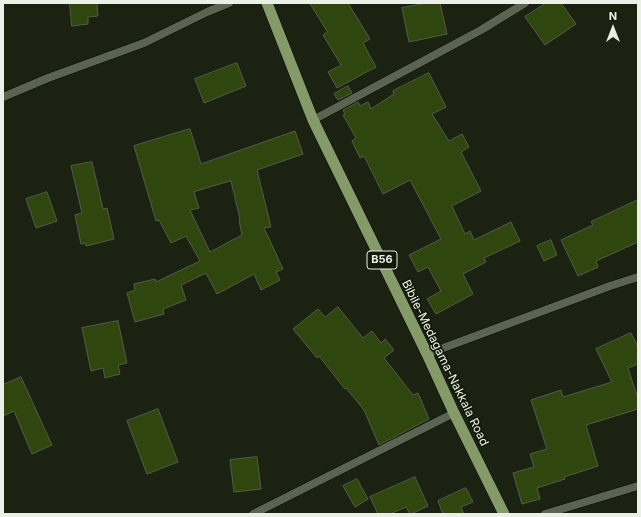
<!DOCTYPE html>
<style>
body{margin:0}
#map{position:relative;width:641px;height:517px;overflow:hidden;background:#1b2212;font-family:Inter,sans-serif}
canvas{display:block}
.frame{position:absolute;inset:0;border:4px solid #eaf0e5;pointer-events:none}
.north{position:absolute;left:593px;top:8px;width:40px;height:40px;-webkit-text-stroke:3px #121909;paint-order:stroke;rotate:0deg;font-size:11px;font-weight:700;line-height:16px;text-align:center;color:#eaf0e5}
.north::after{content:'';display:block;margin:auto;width:14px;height:18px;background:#eaf0e5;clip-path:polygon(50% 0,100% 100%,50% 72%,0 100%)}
</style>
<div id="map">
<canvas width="641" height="517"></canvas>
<div class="frame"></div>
<div class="north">N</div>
</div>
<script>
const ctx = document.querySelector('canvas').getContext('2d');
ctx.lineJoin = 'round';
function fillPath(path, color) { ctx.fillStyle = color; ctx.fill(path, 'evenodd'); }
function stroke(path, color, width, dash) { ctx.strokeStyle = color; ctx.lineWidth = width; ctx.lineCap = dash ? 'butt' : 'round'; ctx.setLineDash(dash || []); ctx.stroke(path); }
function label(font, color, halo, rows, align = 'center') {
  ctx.font = font + ' Inter,sans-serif'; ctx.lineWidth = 3.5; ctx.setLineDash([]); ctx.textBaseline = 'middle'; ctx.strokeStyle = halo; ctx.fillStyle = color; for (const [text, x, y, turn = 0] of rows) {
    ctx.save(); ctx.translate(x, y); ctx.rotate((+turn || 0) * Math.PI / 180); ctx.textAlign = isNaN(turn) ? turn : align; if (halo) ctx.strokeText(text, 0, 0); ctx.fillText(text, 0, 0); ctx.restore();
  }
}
const building = new Path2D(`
 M 70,3 L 97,3 L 98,16 L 88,17 L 88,24 L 72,26 Z
 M 310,3 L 348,3 L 370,39 L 363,43 L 376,67 L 337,88 L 328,72 L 341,65 L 323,35 L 327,32 Z
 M 427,3 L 440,3 L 447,34 L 409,42 L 402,8 Z
 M 546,3 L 561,3 L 576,24 L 545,45 L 525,17 Z
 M 237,63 L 246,86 L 204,103 L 195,79 Z
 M 429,73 L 446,107 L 432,114 L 449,141 L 462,134 L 469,147 L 461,152 L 481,191 L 452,206 L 465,234 L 470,231 L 474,240 L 511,222 L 520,241 L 484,258 L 486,262 L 463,274 L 473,294 L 436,314 L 427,299 L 441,291 L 428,267 L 418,272 L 409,255 L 441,239 L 410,180 L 383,194 L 364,156 L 360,158 L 352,141 L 356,138 L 343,115 L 345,114 L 343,110 L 358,102 L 360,106 L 368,102 L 371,109 L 394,94 L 393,91 Z
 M 348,86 L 352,93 L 338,100 L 334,94 Z
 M 190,129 L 201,164 L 295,131 L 303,154 L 257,170 L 271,227 L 264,228 L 283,269 L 276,272 L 280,280 L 261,290 L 254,274 L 217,294 L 206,273 L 181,285 L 186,300 L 163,309 L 164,314 L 135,322 L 127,293 L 135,290 L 134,284 L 155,279 L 156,282 L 200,261 L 186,236 L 171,243 L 159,220 L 156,221 L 134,146 ZM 231,181 L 240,219 L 239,220 L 242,235 L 210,252 L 190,210 L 199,208 L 194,192 Z
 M 92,162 L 103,209 L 107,208 L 114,239 L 86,246 L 86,243 L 81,244 L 75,215 L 82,213 L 71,166 Z
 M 47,192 L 57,221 L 36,228 L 26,199 Z
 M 638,200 L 638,242 L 596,261 L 598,267 L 578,276 L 561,240 L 593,225 L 591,222 Z
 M 551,240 L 557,255 L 544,261 L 537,246 Z
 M 338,307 L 363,338 L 372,331 L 381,343 L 385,339 L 394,350 L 384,358 L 413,395 L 418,393 L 429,419 L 379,445 L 364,410 L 346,388 L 345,389 L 319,356 L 317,358 L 293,329 L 318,309 L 325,317 Z
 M 118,321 L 127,363 L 118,365 L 120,374 L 105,378 L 103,368 L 91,371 L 82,328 Z
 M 631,333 L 638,347 L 638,364 L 628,368 L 638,399 L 638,409 L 586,425 L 598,466 L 564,477 L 565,479 L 537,488 L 540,499 L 522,504 L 513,473 L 534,467 L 530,454 L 547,449 L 531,400 L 561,390 L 563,397 L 612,382 L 596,349 Z
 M 21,377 L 52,445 L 32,454 L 14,411 L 3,416 L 3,385 Z
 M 158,409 L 178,462 L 147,474 L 127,421 Z
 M 257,457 L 261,489 L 234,492 L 230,460 Z
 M 415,477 L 428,506 L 411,514 L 410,514 L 406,507 L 390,514 L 378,514 L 370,497 Z
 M 357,479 L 368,499 L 355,507 L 343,486 Z
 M 466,488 L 473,502 L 461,507 L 464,514 L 443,514 L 438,501 Z`);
const service = new Path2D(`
 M 3,97 L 48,78 L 144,43 L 207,12 L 229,3
 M 313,120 L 481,30 L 525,3
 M 427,354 L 610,286 L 638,277
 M 253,514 L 454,413
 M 545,514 L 638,486`);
const primary = new Path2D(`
 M 267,3 L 313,120 L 427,354 L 454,413 L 504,514`);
const shields = [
 [382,260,30]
];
const shieldNames = [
 ["B56",382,260]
];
const streetNames = [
 ["Bibile-Medagama-Nakkala Road",445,363,64]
];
fillPath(building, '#30460f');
stroke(building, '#545c4a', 1);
stroke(service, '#060b01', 9);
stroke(primary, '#060b01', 12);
stroke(service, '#5b6452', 8);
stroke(primary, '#849b69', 11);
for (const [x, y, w] of shields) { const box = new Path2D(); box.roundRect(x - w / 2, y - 9, w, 18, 3); ctx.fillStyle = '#121909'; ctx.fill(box); stroke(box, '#eaf0e5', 1); }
label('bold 11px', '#eaf0e5', null, shieldNames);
label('12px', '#eaf0e5', '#121909', streetNames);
</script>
